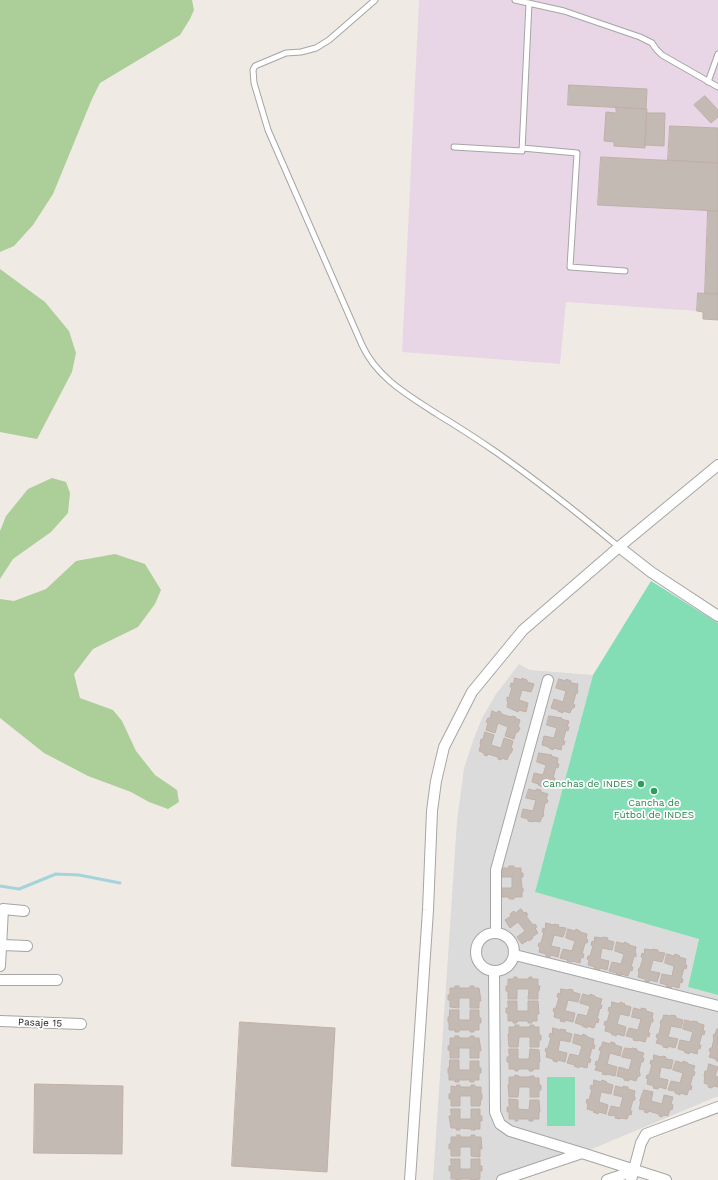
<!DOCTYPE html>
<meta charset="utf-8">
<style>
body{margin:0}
canvas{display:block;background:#efebe4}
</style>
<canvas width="718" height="1180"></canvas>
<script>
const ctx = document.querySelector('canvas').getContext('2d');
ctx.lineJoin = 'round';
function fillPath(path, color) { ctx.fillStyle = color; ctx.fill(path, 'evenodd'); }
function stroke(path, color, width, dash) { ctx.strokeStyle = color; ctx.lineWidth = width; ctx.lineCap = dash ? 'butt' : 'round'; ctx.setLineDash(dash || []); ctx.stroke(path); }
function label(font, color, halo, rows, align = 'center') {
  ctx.font = font + ' "Work Sans",sans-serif'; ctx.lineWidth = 3.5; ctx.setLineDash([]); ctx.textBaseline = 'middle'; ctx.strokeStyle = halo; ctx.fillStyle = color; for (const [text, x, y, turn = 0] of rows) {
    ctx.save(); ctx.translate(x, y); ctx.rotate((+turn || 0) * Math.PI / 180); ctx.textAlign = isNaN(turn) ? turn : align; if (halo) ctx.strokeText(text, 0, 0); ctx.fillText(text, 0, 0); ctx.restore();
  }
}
const residential = new Path2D(`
 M 519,664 L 530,670 L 593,675 L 535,892 L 699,939 L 688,987 L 718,995 L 718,1097 L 716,1097 L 518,1180 L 433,1180 L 457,821 L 464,768 L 474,738 L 482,718 L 496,694 Z`);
const industrial = new Path2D(`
 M 419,0 L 718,0 L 718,294 L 698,293 L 697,311 L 566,302 L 560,364 L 402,352 Z`);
const forest = new Path2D(`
 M 0,0 L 192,0 L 194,10 L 190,19 L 180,35 L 100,83 L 92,99 L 53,194 L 33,225 L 14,246 L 0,252 Z
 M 0,269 L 45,302 L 69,331 L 76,353 L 72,372 L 37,439 L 0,432 Z
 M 52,478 L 66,482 L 70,493 L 68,513 L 51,532 L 13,559 L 0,579 L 0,531 L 6,516 L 28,489 Z
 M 115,554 L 145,564 L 161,590 L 155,604 L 138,627 L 93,649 L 74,674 L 80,698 L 113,710 L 122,721 L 136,751 L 155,775 L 177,790 L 179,802 L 168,809 L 149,802 L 131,792 L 88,776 L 44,753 L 0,718 L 0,599 L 14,601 L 46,589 L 76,561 Z`);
const pitch = new Path2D(`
 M 651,581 L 718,623 L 718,995 L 688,987 L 699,939 L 535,892 L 593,675 Z
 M 547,1077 L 575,1077 L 575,1126 L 547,1126 Z`);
const stream = new Path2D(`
 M 0,886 L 19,889 L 56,874 L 79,875 L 120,883`);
const building = new Path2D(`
 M 569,85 L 647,89 L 646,109 L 568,105 Z
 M 705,96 L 718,110 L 718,117 L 711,123 L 694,105 Z
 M 616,107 L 647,109 L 645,148 L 614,146 L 614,142 L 604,141 L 606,112 L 616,113 Z
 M 647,113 L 665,113 L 664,146 L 645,145 Z
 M 670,126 L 718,128 L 718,163 L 668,160 Z
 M 601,157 L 718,163 L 718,211 L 598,205 Z
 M 708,211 L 718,211 L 718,294 L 705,293 Z
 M 698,293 L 718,294 L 718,320 L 703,319 L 703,312 L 697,311 Z
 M 515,678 L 522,680 L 522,678 L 527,680 L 527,682 L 534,684 L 531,692 L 522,690 L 519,700 L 528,703 L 526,712 L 519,710 L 518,712 L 507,707 L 508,702 L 507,701 L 507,697 L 509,698 L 512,687 L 510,687 L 511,683 L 513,684 Z
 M 559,679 L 566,681 L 566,679 L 571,681 L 571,683 L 578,684 L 577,690 L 578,690 L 577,694 L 576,693 L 573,704 L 575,705 L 574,708 L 572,708 L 570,713 L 563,711 L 563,713 L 558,711 L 558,710 L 551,708 L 554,699 L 563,702 L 566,691 L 556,688 Z
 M 492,711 L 497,713 L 498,711 L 501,712 L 501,714 L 511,717 L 512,716 L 516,717 L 515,718 L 520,720 L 518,727 L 520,728 L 518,732 L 516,732 L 514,739 L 505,736 L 508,727 L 498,723 L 495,733 L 486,730 L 488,723 L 486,722 L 488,718 L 490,718 Z
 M 549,716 L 562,718 L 561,719 L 569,721 L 567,727 L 569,727 L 568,731 L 566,730 L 563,741 L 565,741 L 564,745 L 562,744 L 561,750 L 554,748 L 553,750 L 549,748 L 549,747 L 542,745 L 544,736 L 554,738 L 557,728 L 547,725 Z
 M 485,732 L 494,735 L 491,745 L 501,748 L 504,738 L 513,741 L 511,748 L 513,749 L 511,753 L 510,753 L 507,760 L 502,758 L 501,760 L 498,759 L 498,757 L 488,754 L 487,756 L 484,755 L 484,753 L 479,751 L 481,744 L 480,744 L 481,739 L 483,739 Z
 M 539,753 L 552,755 L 551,756 L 558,758 L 557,764 L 559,764 L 558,768 L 556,767 L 553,778 L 555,778 L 554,782 L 552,781 L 551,787 L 543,785 L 543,787 L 538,785 L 539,784 L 532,782 L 534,773 L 543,775 L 546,765 L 537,762 Z
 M 529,789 L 536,791 L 536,789 L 541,790 L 541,792 L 548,794 L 546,799 L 548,800 L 547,803 L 545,803 L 543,814 L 544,814 L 543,817 L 542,817 L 540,822 L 533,821 L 533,822 L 528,821 L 528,819 L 521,817 L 523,809 L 533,811 L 536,800 L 526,798 Z
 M 509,866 L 514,866 L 514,868 L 521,868 L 521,873 L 523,873 L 523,877 L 521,877 L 522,888 L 523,888 L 523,892 L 522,892 L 522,897 L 514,897 L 514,899 L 509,899 L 509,897 L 502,897 L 502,888 L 512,888 L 512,877 L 502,877 L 502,868 L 509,868 Z
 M 521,909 L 524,913 L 526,912 L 528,915 L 526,916 L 533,925 L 535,924 L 537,927 L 535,928 L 538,933 L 532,937 L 533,938 L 529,941 L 528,940 L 522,944 L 517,937 L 525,931 L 518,922 L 510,928 L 505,920 L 511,916 L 510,914 L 514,911 L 515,913 Z
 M 546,923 L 554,925 L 554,924 L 559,925 L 558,927 L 566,928 L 563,937 L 554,935 L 551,946 L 560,948 L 558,957 L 551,955 L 550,957 L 546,956 L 546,954 L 539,952 L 540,947 L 538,946 L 539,943 L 541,943 L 544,932 L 542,932 L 543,928 L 545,929 Z
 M 568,929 L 575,931 L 576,929 L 580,931 L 580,932 L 587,934 L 586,939 L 588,940 L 587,943 L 585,943 L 582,954 L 584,954 L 583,958 L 581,957 L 580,963 L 572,961 L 572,962 L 567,961 L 568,960 L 560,958 L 563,949 L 572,951 L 575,941 L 566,938 Z
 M 595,937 L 602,938 L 603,937 L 608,938 L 607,940 L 614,942 L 612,950 L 602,948 L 600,959 L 609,961 L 607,970 L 600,968 L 599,970 L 594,969 L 595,967 L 588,965 L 589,960 L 587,959 L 588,956 L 590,956 L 593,946 L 591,945 L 592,941 L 594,942 Z
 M 617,942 L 624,944 L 624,942 L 629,944 L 629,945 L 636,947 L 635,953 L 636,953 L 636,957 L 634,956 L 631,967 L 633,967 L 632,971 L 630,970 L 628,976 L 621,974 L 621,976 L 616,974 L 617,973 L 609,971 L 612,962 L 621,964 L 624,954 L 615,951 Z
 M 645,949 L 653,950 L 653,949 L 658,950 L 658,952 L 665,953 L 662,962 L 653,960 L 650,971 L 660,973 L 657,982 L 650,980 L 649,982 L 645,981 L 645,979 L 638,977 L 639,972 L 638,971 L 639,968 L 640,968 L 643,958 L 641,957 L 642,953 L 644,954 Z
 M 667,954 L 674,956 L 675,954 L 680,956 L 679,957 L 686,959 L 685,965 L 687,965 L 686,969 L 684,968 L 681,979 L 683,979 L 682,983 L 680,982 L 679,988 L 672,986 L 671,988 L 666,986 L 667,985 L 660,983 L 662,974 L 672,976 L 674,966 L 665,963 Z
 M 514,977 L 517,977 L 517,979 L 529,979 L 529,977 L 532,977 L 532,979 L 538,979 L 538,986 L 540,986 L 539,991 L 538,991 L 538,999 L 528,999 L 529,989 L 517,989 L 517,999 L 508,999 L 508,991 L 506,991 L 506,986 L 508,986 L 508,979 L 514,979 Z
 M 455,986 L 459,986 L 459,988 L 470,988 L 470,986 L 474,986 L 474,988 L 479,988 L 481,1001 L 479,1001 L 479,1008 L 470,1008 L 470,998 L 459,998 L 459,1008 L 450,1007 L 450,1000 L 448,1000 L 448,995 L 450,995 L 450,988 L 455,988 Z
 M 561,989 L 568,990 L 569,989 L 573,990 L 573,992 L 580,994 L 578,1002 L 568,1000 L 565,1011 L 575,1013 L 573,1022 L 565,1020 L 565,1022 L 560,1021 L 561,1019 L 554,1017 L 555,1012 L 553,1011 L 554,1008 L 556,1008 L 559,997 L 557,997 L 558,993 L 560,994 Z
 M 583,994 L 590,996 L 590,994 L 595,996 L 595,997 L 602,999 L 600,1005 L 602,1005 L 601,1009 L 600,1008 L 597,1019 L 599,1019 L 598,1023 L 596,1022 L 594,1028 L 587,1026 L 587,1028 L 582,1026 L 582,1025 L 575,1023 L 578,1014 L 587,1016 L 590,1006 L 580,1003 Z
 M 508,1001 L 517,1001 L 517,1011 L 528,1011 L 528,1001 L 538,1001 L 539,1014 L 537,1014 L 537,1021 L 532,1021 L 532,1023 L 528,1023 L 528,1021 L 517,1021 L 517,1023 L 513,1023 L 513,1021 L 508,1021 L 508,1013 L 506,1013 L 506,1008 L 508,1008 Z
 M 612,1002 L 620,1004 L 620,1002 L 625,1004 L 624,1005 L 631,1007 L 629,1016 L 620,1014 L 617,1024 L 626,1027 L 624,1036 L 617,1034 L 616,1036 L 611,1034 L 612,1033 L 605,1031 L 606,1025 L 604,1025 L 605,1021 L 607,1022 L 610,1011 L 608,1011 L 609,1007 L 611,1008 Z
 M 634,1008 L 641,1010 L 641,1008 L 646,1009 L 646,1011 L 653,1013 L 652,1018 L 653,1019 L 653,1022 L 651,1022 L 648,1033 L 650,1033 L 649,1037 L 647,1036 L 645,1042 L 638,1040 L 638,1041 L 633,1040 L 634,1038 L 626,1036 L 629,1028 L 638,1030 L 641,1019 L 632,1017 Z
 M 450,1010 L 459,1010 L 459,1020 L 470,1020 L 470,1010 L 479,1010 L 479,1018 L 481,1018 L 481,1023 L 479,1023 L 479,1030 L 474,1030 L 474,1032 L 470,1032 L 470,1030 L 459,1030 L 459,1032 L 455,1032 L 455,1030 L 449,1030 L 449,1022 L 448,1022 L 448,1017 L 449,1017 Z
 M 664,1015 L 671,1016 L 671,1015 L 676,1016 L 676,1018 L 683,1020 L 681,1028 L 671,1026 L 668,1037 L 678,1039 L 675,1048 L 668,1046 L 668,1048 L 663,1047 L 663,1045 L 656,1043 L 658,1038 L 656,1037 L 657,1034 L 659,1034 L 661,1024 L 660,1023 L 661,1020 L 662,1020 Z
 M 685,1020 L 693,1022 L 693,1021 L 698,1022 L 697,1023 L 704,1025 L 703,1031 L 705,1031 L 704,1035 L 702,1034 L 699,1045 L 701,1045 L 700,1049 L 698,1048 L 697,1054 L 690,1052 L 689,1054 L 684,1052 L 685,1051 L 678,1049 L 680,1040 L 690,1042 L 693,1032 L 683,1029 Z
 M 240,1022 L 335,1028 L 327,1172 L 232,1166 Z
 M 515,1025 L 519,1025 L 519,1027 L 530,1027 L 530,1025 L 534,1025 L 534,1027 L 539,1027 L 539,1035 L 541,1035 L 541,1040 L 539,1040 L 539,1047 L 530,1047 L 530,1037 L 519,1037 L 518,1047 L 509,1047 L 508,1034 L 509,1034 L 509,1027 L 515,1027 Z
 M 553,1028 L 560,1030 L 561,1029 L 566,1030 L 565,1032 L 572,1034 L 570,1042 L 560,1040 L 558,1051 L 567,1053 L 565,1062 L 558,1060 L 557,1062 L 553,1061 L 553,1059 L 546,1057 L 547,1052 L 545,1051 L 546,1048 L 548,1048 L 551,1037 L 549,1037 L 550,1033 L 552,1034 Z
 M 717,1029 L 718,1029 L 718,1061 L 716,1061 L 716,1059 L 709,1057 L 711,1052 L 709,1051 L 710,1048 L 712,1048 L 714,1038 L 713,1037 L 714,1034 L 715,1034 Z
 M 575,1034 L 582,1036 L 583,1034 L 587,1036 L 587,1037 L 594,1039 L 593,1045 L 595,1045 L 594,1049 L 592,1048 L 589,1059 L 591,1059 L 590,1063 L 588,1062 L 587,1068 L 579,1066 L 579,1068 L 574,1066 L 575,1065 L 567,1063 L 570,1054 L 579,1056 L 582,1046 L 573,1043 Z
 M 455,1036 L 459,1036 L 459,1038 L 470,1038 L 470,1036 L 474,1036 L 474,1038 L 479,1038 L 481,1051 L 479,1051 L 479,1058 L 470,1058 L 470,1048 L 459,1048 L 459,1058 L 450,1058 L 450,1050 L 448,1050 L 448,1046 L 450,1046 L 450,1038 L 455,1038 Z
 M 603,1042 L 610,1044 L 611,1042 L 615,1043 L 615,1045 L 622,1047 L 620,1056 L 610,1053 L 607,1064 L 617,1067 L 615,1076 L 607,1074 L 607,1075 L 602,1074 L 603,1072 L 595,1070 L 597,1065 L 595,1065 L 596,1061 L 598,1062 L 601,1051 L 599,1050 L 600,1047 L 601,1047 Z
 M 625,1048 L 632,1049 L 632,1048 L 637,1049 L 637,1051 L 644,1053 L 642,1058 L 644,1058 L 643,1062 L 641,1062 L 639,1072 L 640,1073 L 640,1076 L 638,1076 L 636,1081 L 629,1079 L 629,1081 L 624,1080 L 624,1078 L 617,1076 L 619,1067 L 629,1070 L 632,1059 L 622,1057 Z
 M 509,1049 L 518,1049 L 518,1059 L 529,1059 L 530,1049 L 539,1050 L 540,1062 L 539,1062 L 539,1069 L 533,1069 L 533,1071 L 529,1071 L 529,1069 L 518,1069 L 518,1071 L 515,1071 L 515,1069 L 509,1069 L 509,1062 L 507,1062 L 507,1057 L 509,1057 Z
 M 654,1055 L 661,1057 L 662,1056 L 666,1057 L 666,1059 L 673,1060 L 671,1069 L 661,1067 L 659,1078 L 668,1080 L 666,1089 L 659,1087 L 658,1089 L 653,1088 L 654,1086 L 647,1084 L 648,1079 L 646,1078 L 647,1075 L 649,1075 L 652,1064 L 650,1064 L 651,1060 L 653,1061 Z
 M 450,1060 L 459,1060 L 459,1070 L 470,1070 L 470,1061 L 479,1061 L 479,1068 L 481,1068 L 481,1073 L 479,1073 L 479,1080 L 474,1080 L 474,1082 L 470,1082 L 470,1080 L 459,1080 L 459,1082 L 455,1082 L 455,1080 L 449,1080 L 449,1073 L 448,1073 L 448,1068 L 449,1068 Z
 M 676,1061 L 683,1063 L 683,1061 L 688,1063 L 688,1064 L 695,1066 L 693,1071 L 695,1072 L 694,1076 L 693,1075 L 690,1086 L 692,1086 L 691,1090 L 689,1089 L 687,1095 L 680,1093 L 680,1095 L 675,1093 L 675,1091 L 668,1090 L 671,1081 L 680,1083 L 683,1073 L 673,1070 Z
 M 709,1064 L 718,1067 L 715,1076 L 718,1077 L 718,1087 L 713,1086 L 712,1088 L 708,1087 L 709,1085 L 704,1083 L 705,1076 L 704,1076 L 705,1071 L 707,1071 Z
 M 515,1075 L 519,1076 L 519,1077 L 530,1077 L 530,1076 L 534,1076 L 534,1078 L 539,1078 L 539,1085 L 541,1085 L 541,1090 L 539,1090 L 539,1097 L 530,1097 L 530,1087 L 519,1087 L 518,1097 L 509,1097 L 508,1085 L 509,1085 L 509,1077 L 515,1077 Z
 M 594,1080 L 601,1082 L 602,1080 L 607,1082 L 606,1083 L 613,1085 L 611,1094 L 601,1092 L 599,1102 L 608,1105 L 606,1114 L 599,1112 L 598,1114 L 593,1112 L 594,1111 L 587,1109 L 588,1103 L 586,1103 L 587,1099 L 589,1100 L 592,1089 L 590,1089 L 591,1085 L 593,1086 Z
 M 35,1084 L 123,1086 L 122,1154 L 34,1153 Z
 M 457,1085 L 460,1085 L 460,1087 L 471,1087 L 471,1085 L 475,1085 L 475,1087 L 481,1087 L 481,1094 L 482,1094 L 482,1099 L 481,1099 L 480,1106 L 471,1106 L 471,1096 L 460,1096 L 460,1106 L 451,1106 L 451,1099 L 449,1099 L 449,1094 L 451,1094 L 451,1086 L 457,1087 Z
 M 616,1086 L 623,1088 L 623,1086 L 628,1087 L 628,1089 L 635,1091 L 634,1096 L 635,1097 L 635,1100 L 633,1100 L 630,1111 L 632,1111 L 631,1115 L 629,1114 L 627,1119 L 620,1118 L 620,1119 L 615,1118 L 616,1116 L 608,1115 L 611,1106 L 620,1108 L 623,1097 L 614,1095 Z
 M 644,1090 L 653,1092 L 651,1101 L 662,1104 L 664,1095 L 673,1097 L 671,1104 L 673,1105 L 672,1110 L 670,1109 L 668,1116 L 663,1115 L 662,1117 L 659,1116 L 659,1114 L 648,1111 L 648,1113 L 644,1112 L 645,1110 L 639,1109 L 641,1101 L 640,1101 Z
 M 509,1099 L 518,1100 L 518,1109 L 529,1110 L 530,1100 L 539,1100 L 540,1112 L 539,1112 L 539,1119 L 533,1119 L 533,1121 L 529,1121 L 529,1119 L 518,1119 L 518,1121 L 515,1121 L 515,1119 L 509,1119 L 509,1112 L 507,1112 L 507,1107 L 509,1107 Z
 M 451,1109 L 460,1109 L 460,1119 L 471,1119 L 471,1109 L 480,1109 L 480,1116 L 482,1116 L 482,1121 L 480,1121 L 480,1129 L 475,1129 L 475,1130 L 471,1130 L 471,1129 L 460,1128 L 460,1130 L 456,1130 L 456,1128 L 451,1128 L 449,1116 L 451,1116 Z
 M 457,1135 L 460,1135 L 460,1137 L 471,1137 L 471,1135 L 475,1135 L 475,1137 L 481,1137 L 482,1149 L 480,1149 L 480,1157 L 471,1156 L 471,1147 L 460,1147 L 460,1156 L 451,1156 L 451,1149 L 449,1149 L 449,1144 L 451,1144 L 451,1137 L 457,1137 Z
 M 451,1159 L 460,1159 L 460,1169 L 471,1169 L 471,1159 L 480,1159 L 480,1166 L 482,1166 L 482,1171 L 480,1171 L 480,1179 L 471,1180 L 471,1179 L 460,1179 L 460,1180 L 456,1180 L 456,1179 L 451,1179 L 451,1171 L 449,1171 L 449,1166 L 451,1166 Z`);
const lane = new Path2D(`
 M 375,0 L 329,40 L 316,48 L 301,52 L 286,53 L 255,66 L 253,70 L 254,83 L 268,130 L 362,345 C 377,378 408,395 437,414 C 457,426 477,439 496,452 C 539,482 579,514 619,547
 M 515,0 L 564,11 L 640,37 L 652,43 L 656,49 L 662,55 L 718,87
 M 708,82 L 718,54
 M 454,147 L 522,151 L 529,3
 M 522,148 L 577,153 L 570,267 L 625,271`);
const street = new Path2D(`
 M 619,547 L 651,572 L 718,616
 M476 952a19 19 0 1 1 38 0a19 19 0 1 1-38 0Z
 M 496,933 L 496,870 L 548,680
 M 2,945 L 27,946
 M 515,955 L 718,1006
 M 0,966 L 3,909 L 24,911
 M 494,972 L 495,1112 L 500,1124 L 510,1131 L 582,1153
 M 0,980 L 57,980
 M 0,1021 L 81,1024
 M 410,1180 L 428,910 L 432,811 L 436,781 L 444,747 L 472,692 L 523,630 L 619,547 L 718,465
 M 502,1180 L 582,1153 L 666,1180
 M 607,1180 L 634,1171
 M 631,1180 L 641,1143 L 646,1134 L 718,1107`);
const markers = [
 [641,784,4,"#2e9e5b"],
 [654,791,4,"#2e9e5b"]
];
const leisureNames = [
 ["Canchas de INDES",633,784],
 ["Cancha de",654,803,"center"],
 ["Fútbol de INDES",654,815,"center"]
];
const streetNames = [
 ["Pasaje 15",40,1023,2]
];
fillPath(residential, '#dcdbdb');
fillPath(industrial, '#e8d6e6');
fillPath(forest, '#acce99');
fillPath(pitch, '#83ddb5');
stroke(stream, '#a5d3dc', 3);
fillPath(building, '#c4bab4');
stroke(building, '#c1b0a7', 1);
stroke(lane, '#a5a5a5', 7);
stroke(street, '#a5a5a5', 12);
stroke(lane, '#fff', 5);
stroke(street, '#fff', 10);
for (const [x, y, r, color] of markers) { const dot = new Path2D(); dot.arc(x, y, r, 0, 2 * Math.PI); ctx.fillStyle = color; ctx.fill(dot); stroke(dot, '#fff', 1.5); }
label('10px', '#27864d', '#fff', leisureNames, 'right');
label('10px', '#1e1e1e', '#fff', streetNames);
</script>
